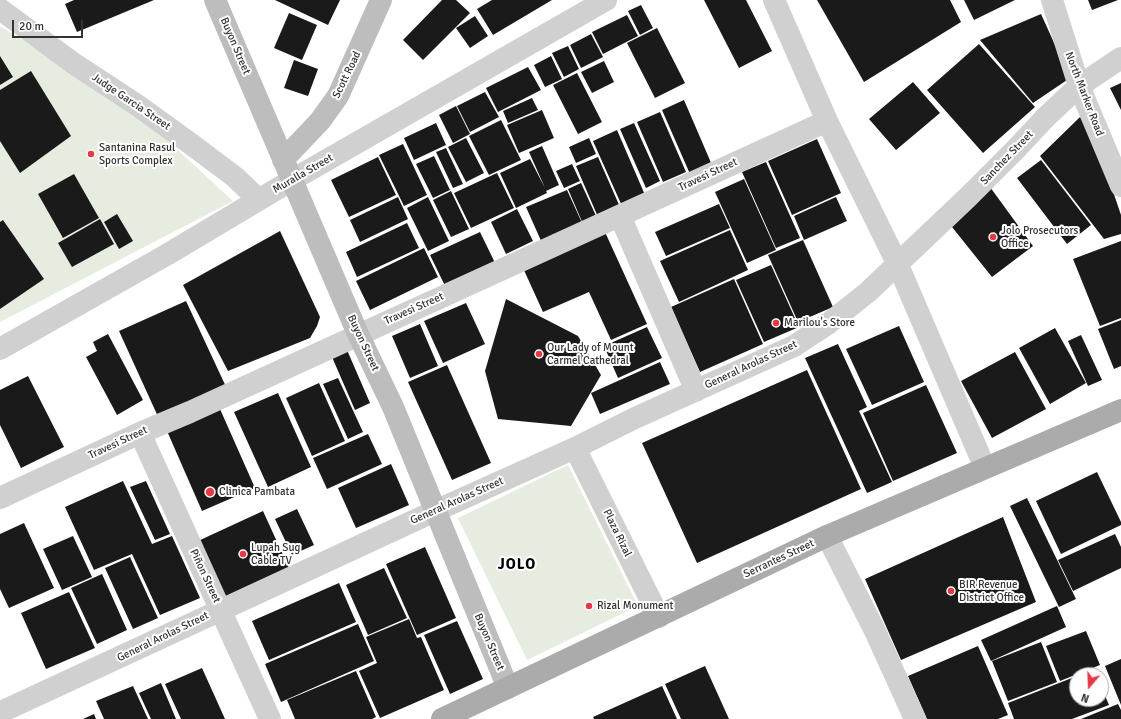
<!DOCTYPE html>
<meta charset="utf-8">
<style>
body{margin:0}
#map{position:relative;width:1121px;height:719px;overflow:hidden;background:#fff;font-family:Signika,sans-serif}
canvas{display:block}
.north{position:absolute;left:1069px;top:667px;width:40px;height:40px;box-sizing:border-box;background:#fff;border:1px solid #adadad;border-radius:50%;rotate:199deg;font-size:11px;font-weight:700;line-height:16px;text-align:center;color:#333}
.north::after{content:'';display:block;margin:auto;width:14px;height:18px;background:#e63946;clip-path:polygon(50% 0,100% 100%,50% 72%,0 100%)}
.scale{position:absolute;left:12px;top:20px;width:71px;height:18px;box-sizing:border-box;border:2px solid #333;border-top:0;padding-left:5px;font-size:12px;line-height:14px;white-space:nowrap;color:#333;-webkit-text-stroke:3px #fff;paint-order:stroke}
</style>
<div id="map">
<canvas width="1121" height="719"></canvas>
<div class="north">N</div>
<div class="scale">20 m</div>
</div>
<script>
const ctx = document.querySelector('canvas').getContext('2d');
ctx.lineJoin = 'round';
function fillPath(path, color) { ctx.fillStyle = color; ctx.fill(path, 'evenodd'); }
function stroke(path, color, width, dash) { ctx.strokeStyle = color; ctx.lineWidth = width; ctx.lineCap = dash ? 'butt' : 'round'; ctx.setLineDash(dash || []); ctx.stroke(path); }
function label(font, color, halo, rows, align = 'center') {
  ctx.font = font + ' Signika,sans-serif'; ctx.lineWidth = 4; ctx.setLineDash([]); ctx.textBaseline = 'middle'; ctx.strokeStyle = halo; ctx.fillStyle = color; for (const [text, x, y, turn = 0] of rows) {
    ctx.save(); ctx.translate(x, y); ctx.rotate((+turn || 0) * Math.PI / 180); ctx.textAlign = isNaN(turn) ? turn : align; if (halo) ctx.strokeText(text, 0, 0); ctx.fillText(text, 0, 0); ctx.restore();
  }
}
const green = new Path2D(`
 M 0,26 L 131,107 L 233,201 L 0,322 Z
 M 568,465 L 638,606 L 527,660 L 458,518 Z`);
const building = new Path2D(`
 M 74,0 L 154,0 L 77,32 L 65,4 Z
 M 275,0 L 340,0 L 328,25 Z
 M 442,0 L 456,0 L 470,13 L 423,60 L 403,40 Z
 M 492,0 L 552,0 L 493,35 L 477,9 Z
 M 704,0 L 746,0 L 772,51 L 739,68 Z
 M 817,0 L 950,0 L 961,22 L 864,82 Z
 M 964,0 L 1015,0 L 974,20 Z
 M 1088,0 L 1118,0 L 1092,10 Z
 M 641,5 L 653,28 L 640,35 L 628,11 Z
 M 289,13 L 317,25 L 302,60 L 274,48 Z
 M 1041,14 L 1070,78 L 1033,103 L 980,40 Z
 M 627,15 L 638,36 L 603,54 L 592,32 Z
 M 475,16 L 488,36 L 470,48 L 456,28 Z
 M 657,28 L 685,83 L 655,98 L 627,43 Z
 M 591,34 L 603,57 L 581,68 L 570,45 Z
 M 979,44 L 1035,107 L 983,153 L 927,90 Z
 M 568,46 L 579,69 L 564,77 L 552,53 Z
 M 0,56 L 13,77 L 0,85 Z
 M 551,56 L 562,79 L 545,87 L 534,65 Z
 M 294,60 L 318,69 L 308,96 L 284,88 Z
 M 604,61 L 614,82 L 592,93 L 581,72 Z
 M 528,67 L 541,90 L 498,112 L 486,88 Z
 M 31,71 L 71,136 L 20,173 L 0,141 L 0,90 Z
 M 577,73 L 602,122 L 578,134 L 553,85 Z
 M 913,82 L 940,113 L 896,150 L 869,119 Z
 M 1121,83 L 1121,110 L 1110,88 Z
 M 485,92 L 499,117 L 470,132 L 457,106 Z
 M 532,98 L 538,110 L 508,123 L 503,111 Z
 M 684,100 L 712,165 L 690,174 L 662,110 Z
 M 456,106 L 470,134 L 453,143 L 439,115 Z
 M 542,110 L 554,138 L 519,153 L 507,125 Z
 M 660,112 L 686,172 L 663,182 L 637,122 Z
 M 1080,117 L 1102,144 L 1100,153 L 1121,215 L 1121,234 L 1104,239 L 1040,156 Z
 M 501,120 L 521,160 L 489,175 L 469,136 Z
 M 436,123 L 446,145 L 414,160 L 404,138 Z
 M 634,123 L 660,181 L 646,188 L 620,129 Z
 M 617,130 L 645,195 L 622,206 L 593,141 Z
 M 466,138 L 484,173 L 466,182 L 448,147 Z
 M 589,138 L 596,154 L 576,163 L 569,147 Z
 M 817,139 L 841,193 L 792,215 L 768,161 Z
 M 403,144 L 427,195 L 404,206 L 379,155 Z
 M 542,146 L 559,185 L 546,191 L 547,193 L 516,208 L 500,173 L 530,159 L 545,188 L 529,152 Z
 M 446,148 L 463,184 L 453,188 L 436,152 Z
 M 434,156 L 450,190 L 433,198 L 416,164 Z
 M 378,157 L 396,195 L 349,217 L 331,180 Z
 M 598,157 L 620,207 L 598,217 L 576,166 Z
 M 1041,160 L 1091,225 L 1067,244 L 1017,178 Z
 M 766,162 L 800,238 L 776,248 L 742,172 Z
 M 572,164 L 580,181 L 564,188 L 556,171 Z
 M 497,173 L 514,208 L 471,228 L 454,193 Z
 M 74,174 L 99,218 L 63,238 L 38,194 Z
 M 744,179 L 776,250 L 747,263 L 715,192 Z
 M 581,183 L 597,218 L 583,224 L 568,189 Z
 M 990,187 L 1033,246 L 992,277 L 952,227 Z
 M 567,190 L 583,225 L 542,243 L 526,207 Z
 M 451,191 L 469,229 L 451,237 L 433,200 Z
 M 398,197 L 408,219 L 360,242 L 350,220 Z
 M 428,197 L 449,241 L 428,251 L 407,208 Z
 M 836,197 L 847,221 L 804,240 L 794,216 Z
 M 719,204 L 730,228 L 666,256 L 655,232 Z
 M 517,209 L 533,241 L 506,254 L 491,222 Z
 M 117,214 L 133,241 L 119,249 L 104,222 Z
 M 100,219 L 114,244 L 72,267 L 58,243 Z
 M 3,220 L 44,279 L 0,309 L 0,222 Z
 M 407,223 L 419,248 L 357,277 L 346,252 Z
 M 730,230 L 748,270 L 679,302 L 660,261 Z
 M 280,231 L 320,317 L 317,326 L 310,338 L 228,371 L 183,285 Z
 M 480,232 L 498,269 L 448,292 L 430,255 Z
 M 605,232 L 647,324 L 611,340 L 589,292 L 543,312 L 523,268 Z
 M 803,240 L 833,307 L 798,322 L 768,255 Z
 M 1121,241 L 1121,318 L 1100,326 L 1073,259 Z
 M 424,248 L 438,277 L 370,310 L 356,281 Z
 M 771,265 L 799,327 L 764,342 L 736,280 Z
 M 734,279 L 763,344 L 700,372 L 671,307 Z
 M 506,299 L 578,336 L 601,375 L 571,426 L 498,419 L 485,371 Z
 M 186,301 L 228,391 L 160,421 L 119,331 Z
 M 466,303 L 485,344 L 443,363 L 424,321 Z
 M 1121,320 L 1121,366 L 1114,369 L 1098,329 Z
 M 420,324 L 438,366 L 410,378 L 392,336 Z
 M 899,326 L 924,382 L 872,405 L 846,349 Z
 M 647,327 L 662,358 L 618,378 L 604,346 Z
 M 1055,328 L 1086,383 L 1050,404 L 1019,348 Z
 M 108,334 L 143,400 L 117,415 L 86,357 L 97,351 L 93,342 Z
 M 1081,335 L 1102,380 L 1088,386 L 1068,341 Z
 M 838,344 L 867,407 L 859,411 L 892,482 L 867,493 L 805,358 Z
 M 347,350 L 370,403 L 355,410 L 332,357 Z
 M 1015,352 L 1046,409 L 992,438 L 961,381 Z
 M 660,362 L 670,384 L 600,414 L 591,393 Z
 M 447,365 L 491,463 L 452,480 L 408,382 Z
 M 807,370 L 861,489 L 697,563 L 642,443 Z
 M 28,376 L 64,447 L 21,468 L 0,425 L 0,390 Z
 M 338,378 L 363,432 L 348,439 L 323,384 Z
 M 319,383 L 345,441 L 312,456 L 286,398 Z
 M 926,385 L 957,453 L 893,481 L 863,413 Z
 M 278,393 L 311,467 L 268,487 L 234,412 Z
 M 220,409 L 255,488 L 202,511 L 167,431 Z
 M 368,434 L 382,464 L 327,489 L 313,458 Z
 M 391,464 L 409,505 L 356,528 L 338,488 Z
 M 1097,472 L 1121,522 L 1121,525 L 1061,554 L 1036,501 Z
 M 123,481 L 152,544 L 172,536 L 200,598 L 160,615 L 132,554 L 94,570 L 65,507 Z
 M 146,481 L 170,534 L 155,540 L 130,487 Z
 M 1027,498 L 1076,599 L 1059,607 L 1010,506 Z
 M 297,509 L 314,545 L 292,555 L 275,519 Z
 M 263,511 L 289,568 L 224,597 L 198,541 Z
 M 1003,517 L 1036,602 L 901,660 L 865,579 Z
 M 24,523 L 54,588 L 9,608 L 0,589 L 0,534 Z
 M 1115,534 L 1121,547 L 1121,568 L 1073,591 L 1058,560 Z
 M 73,536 L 92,577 L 62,590 L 43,549 Z
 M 425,547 L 456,618 L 417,635 L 386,564 Z
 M 130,557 L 158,618 L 133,629 L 105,568 Z
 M 384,568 L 407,618 L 368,635 L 346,585 Z
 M 102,574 L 127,630 L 97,644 L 71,588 Z
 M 339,583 L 356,622 L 269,660 L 252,621 Z
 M 69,592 L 95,648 L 46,669 L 21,613 Z
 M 1057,606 L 1066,627 L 991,661 L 981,640 Z
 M 409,619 L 417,638 L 421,637 L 444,690 L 380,718 L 359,671 L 377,663 L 366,637 Z
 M 457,621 L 483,679 L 450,694 L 424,635 Z
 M 358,624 L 374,661 L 281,702 L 265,664 Z
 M 1086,631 L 1100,665 L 1060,681 L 1046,646 Z
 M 1041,642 L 1057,682 L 1008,701 L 992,661 Z
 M 978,646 L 1008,715 L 998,719 L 927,719 L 908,676 Z
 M 1121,659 L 1121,705 L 1105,666 Z
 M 705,666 L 729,719 L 681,719 L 665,684 Z
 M 202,668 L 225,719 L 181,719 L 165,684 Z
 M 1094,669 L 1096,675 L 1080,675 Z
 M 356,671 L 376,717 L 372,719 L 295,719 L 287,700 Z
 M 1077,676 L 1077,699 L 1101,699 L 1101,686 L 1109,705 L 1072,719 L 1014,719 L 1008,703 Z
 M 161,683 L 176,719 L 151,719 L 139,693 Z
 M 133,686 L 148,719 L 104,719 L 96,701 Z
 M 662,686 L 677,719 L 594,719 L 593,717 Z
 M 1118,704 L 1121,710 L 1121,719 L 1081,719 Z
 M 94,714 L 96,719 L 83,719 Z`);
const street = new Path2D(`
 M 774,0 L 827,121 L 898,265 L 985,468
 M 1052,0 L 1079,86 L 1121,186
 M 0,9 L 73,63 L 137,105 L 191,144 L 235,177 L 259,200
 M 620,216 L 696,391
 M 0,349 L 168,254 L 292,180 L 606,0
 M 140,433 L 270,719
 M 575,448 L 659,617
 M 0,498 L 140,433 L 190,412 L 827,121
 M 827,536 L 875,631 L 915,719
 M 1,712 L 435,511 L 575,448 L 635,418 L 794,346 L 829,323 L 868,292 L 968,197 L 1015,150 L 1046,117 L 1079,86 L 1121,58`);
const secondary = new Path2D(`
 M 215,0 L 358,334 L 393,407 L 508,688
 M 283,160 L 320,121 L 338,96 L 381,0`);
const primary = new Path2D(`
 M 442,719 L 827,536 L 1121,410`);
const markers = [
 [91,154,4,"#e63946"],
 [993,237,4,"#e63946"],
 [776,323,4,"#e63946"],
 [539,354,4,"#e63946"],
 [210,492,5,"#e63946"],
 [243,554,4,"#e63946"],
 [951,591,4,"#e63946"],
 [589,606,4,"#e63946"]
];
const streetNames = [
 ["Buyon Street",235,46,67],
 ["Scott Road",347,75,-64],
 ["North Marker Road",1084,94,69],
 ["Judge Garcia Street",131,102,34],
 ["Sanchez Street",1007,158,-46],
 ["Muralla Street",303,174,-30],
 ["Travesi Street",708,175,-25],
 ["Travesi Street",414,309,-24],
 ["Buyon Street",363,343,65],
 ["General Arolas Street",751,365,-25],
 ["Travesi Street",118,443,-25],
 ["General Arolas Street",457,501,-24],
 ["Plaza Rizal",617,533,64],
 ["Serrantes Street",779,559,-25],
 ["Piñon Street",205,576,65],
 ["General Arolas Street",163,637,-26],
 ["Buyon Street",489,642,67]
];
const poiNames = [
 ["Santanina Rasul",99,148],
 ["Sports Complex",99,161],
 ["Jolo Prosecutors",1001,231],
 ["Office",1001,244],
 ["Marilou's Store",784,323],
 ["Our Lady of Mount",547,348],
 ["Carmel Cathedral",547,361],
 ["Clinica Pambata",219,492],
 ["Lupah Sug",251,548],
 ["Cable TV",251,561],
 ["BIR Revenue",959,585],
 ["District Office",959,598],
 ["Rizal Monument",597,606]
];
const districtNames = [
 ["JOLO",517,565]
];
fillPath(green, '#e6ecdf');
fillPath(building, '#1a1a1a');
stroke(street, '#d0d0d0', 22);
stroke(secondary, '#bdbdbd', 22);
stroke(primary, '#ababab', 22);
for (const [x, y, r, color] of markers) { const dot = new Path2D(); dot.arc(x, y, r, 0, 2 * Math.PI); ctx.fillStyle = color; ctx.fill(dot); stroke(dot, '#fff', 1.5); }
label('11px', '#333', '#fff', streetNames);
label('11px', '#333', '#fff', poiNames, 'left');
ctx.letterSpacing = '1px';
label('bold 15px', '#000', '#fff', districtNames);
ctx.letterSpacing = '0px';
</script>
